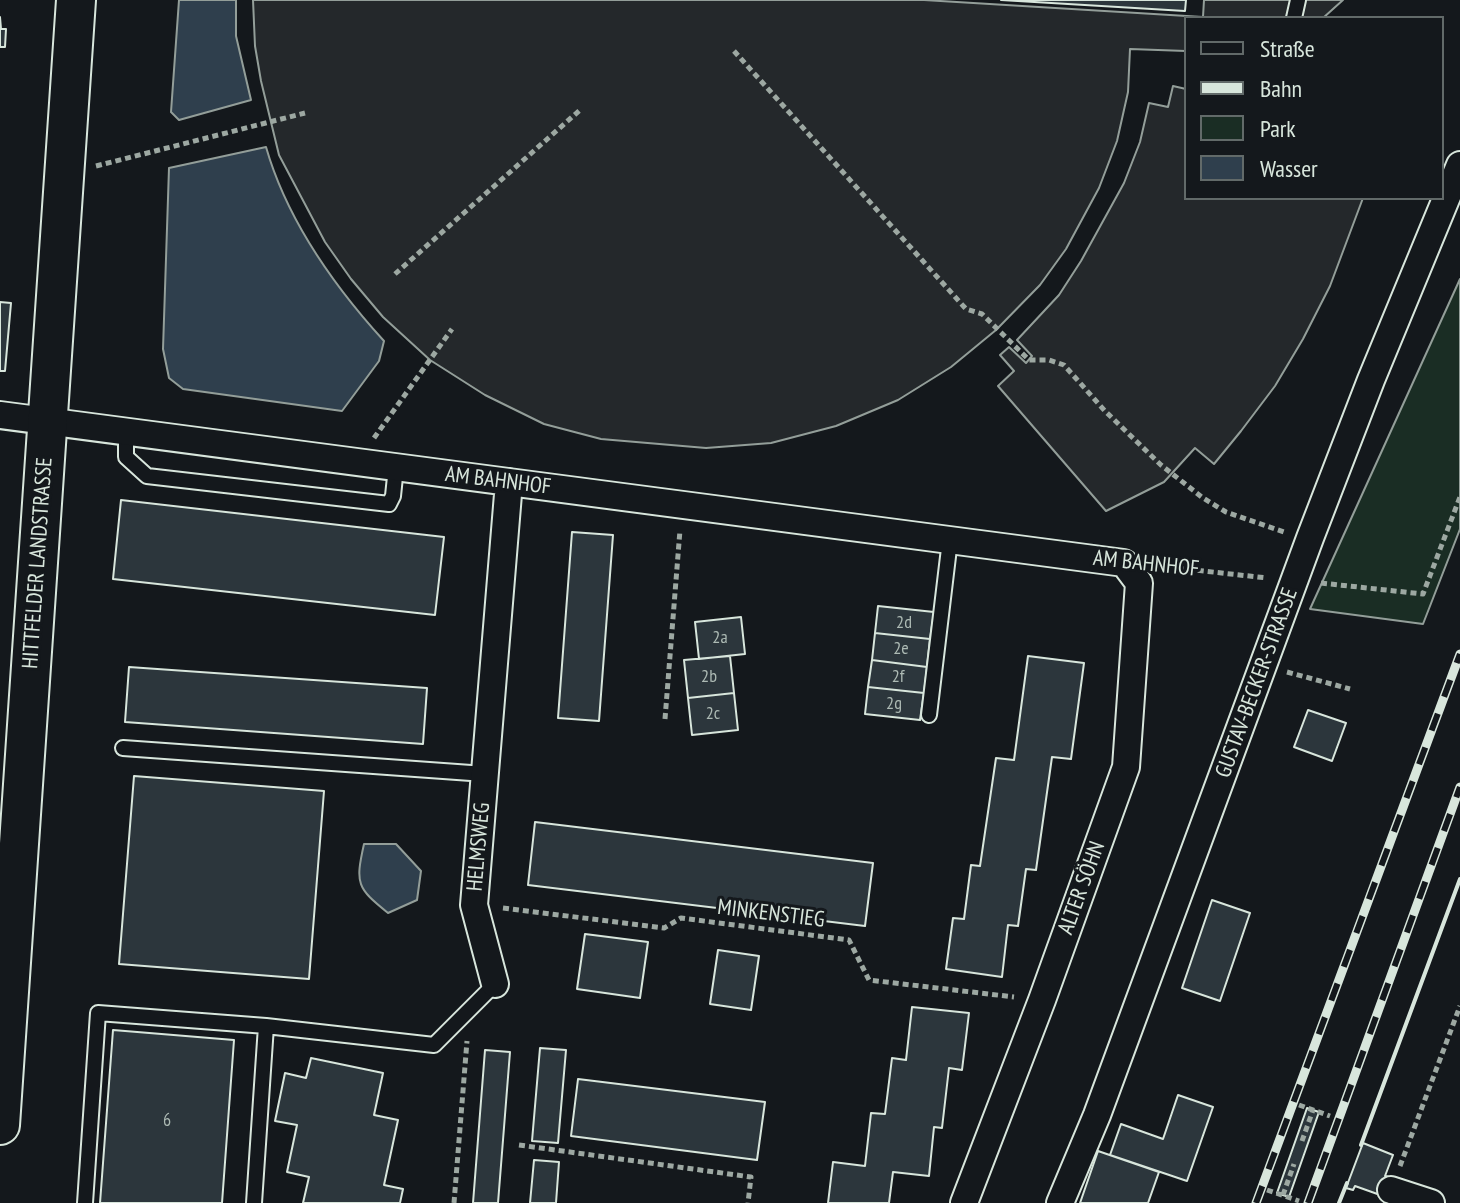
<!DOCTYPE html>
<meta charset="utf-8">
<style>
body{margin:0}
#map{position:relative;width:1460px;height:1203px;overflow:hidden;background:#14181c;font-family:"PT Sans Narrow",sans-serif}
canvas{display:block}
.legend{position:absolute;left:1184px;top:16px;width:260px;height:184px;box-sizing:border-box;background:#14181c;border:2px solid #626a69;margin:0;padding:10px 14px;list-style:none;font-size:24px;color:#d8e6dc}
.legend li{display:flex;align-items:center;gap:16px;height:40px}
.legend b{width:40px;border:2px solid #626a69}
</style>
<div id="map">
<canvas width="1460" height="1203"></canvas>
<ul class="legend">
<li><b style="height:10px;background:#14181c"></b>Straße</li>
<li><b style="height:10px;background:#d8e6dc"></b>Bahn</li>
<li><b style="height:22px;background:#1a2d24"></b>Park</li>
<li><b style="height:22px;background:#2f3f4d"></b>Wasser</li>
</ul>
</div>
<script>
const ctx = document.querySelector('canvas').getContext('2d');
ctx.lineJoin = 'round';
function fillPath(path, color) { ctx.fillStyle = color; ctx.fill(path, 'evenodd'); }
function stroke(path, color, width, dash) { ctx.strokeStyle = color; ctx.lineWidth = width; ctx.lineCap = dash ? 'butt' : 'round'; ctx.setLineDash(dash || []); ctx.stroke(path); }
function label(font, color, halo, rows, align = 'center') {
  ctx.font = font + ' "PT Sans Narrow",sans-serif'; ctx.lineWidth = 6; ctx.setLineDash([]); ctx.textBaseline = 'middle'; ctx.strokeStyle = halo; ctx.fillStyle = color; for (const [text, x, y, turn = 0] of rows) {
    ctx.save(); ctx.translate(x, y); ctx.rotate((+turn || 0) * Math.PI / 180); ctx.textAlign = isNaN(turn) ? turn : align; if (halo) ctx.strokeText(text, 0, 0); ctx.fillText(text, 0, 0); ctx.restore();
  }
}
const green = new Path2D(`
 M 1460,279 L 1460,529 L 1423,624 L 1310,609 Z`);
const parking = new Path2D(`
 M 253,0 L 924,0 L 1203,17 L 1204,0 L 1343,0 L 1323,18 L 1186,18 L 1186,51 L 1130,49 L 1128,92 L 1117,141 L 1099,188 L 1066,249 L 1040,285 L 996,330 L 951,367 L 898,400 L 836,426 L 771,443 L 706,448 L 601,439 L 544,424 L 485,395 L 430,360 L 383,317 L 351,279 L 325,242 L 279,155 L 261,81 L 255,46 Z
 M 1173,86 L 1186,89 L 1186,198 L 1363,198 L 1330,286 L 1303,339 L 1275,386 L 1241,431 L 1214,464 L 1195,448 L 1164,482 L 1106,511 L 998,386 L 1014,371 L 1000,355 L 1009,347 L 1026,363 L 1032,356 L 1017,340 L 1059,295 L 1081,261 L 1124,183 L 1140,142 L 1149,103 L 1168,107 Z`);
const water = new Path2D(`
 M 179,0 L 236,0 L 236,36 L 251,100 L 179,120 L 171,112 Z
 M 266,147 C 287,220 333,285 384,341 L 379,361 L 342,411 L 183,389 L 169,378 L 163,349 L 169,168 Z
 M 364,844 L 396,844 L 421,871 L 417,900 L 388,913 C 357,888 355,884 364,844 Z`);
const building = new Path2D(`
 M 1001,0 L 1186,0 L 1185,11 Z
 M 0,17 L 1,29 L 6,29 L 5,47 L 0,47 Z
 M 0,302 L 11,303 L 5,371 L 0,371 Z
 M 121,500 L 444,537 L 435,615 L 113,579 Z
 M 572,532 L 613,535 L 599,721 L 558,718 Z
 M 878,606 L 934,612 L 930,639 L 875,633 Z
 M 741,617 L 745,654 L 699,659 L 695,622 Z
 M 875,633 L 930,639 L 927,667 L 872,660 Z
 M 730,656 L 734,693 L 688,698 L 684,660 Z
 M 1028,656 L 1084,663 L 1071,759 L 1052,757 L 1036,870 L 1026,869 L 1018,926 L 1008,925 L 1002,977 L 946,969 L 953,918 L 964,919 L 971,865 L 980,866 L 996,758 L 1014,760 Z
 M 872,660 L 927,667 L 924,693 L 868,687 Z
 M 129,667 L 427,688 L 423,744 L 125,722 Z
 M 868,687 L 924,693 L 920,720 L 865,714 Z
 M 734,693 L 738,730 L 692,735 L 688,698 Z
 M 1308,710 L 1346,723 L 1332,761 L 1294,747 Z
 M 134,776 L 324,791 L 309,979 L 119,964 Z
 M 535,822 L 873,863 L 865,926 L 528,885 Z
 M 1212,900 L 1250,913 L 1220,1001 L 1182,988 Z
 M 585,934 L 648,942 L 640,998 L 577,989 Z
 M 718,950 L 759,956 L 751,1010 L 710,1004 Z
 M 912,1007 L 969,1013 L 962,1070 L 949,1068 L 942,1128 L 934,1127 L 929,1176 L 893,1172 L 889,1203 L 828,1203 L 833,1162 L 865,1166 L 871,1113 L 885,1114 L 892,1058 L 906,1060 Z
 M 113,1030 L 234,1040 L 222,1203 L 100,1203 Z
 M 540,1048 L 566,1050 L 558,1143 L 532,1141 Z
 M 485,1050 L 510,1052 L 498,1203 L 473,1203 Z
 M 311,1058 L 383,1073 L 374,1115 L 398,1120 L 384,1185 L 403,1189 L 400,1203 L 303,1203 L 309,1177 L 287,1172 L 297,1125 L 275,1121 L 285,1073 L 306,1078 Z
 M 578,1079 L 765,1102 L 757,1160 L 571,1136 Z
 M 1178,1095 L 1213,1107 L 1187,1181 L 1110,1155 L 1121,1124 L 1163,1139 Z
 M 1307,1108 L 1319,1112 L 1289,1197 L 1277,1193 Z
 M 1363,1143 L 1393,1155 L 1385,1176 L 1390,1177 L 1383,1196 L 1355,1186 L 1353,1190 L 1346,1188 Z
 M 1098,1151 L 1159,1172 L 1148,1203 L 1080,1203 Z
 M 534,1160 L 559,1162 L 556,1203 L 530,1203 Z`);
const path = new Path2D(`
 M 734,51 L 966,309 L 982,314 L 1029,360 L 1049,360 L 1064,365 L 1105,411 L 1161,465 L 1203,498 L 1226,512 L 1284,532
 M 96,166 L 305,113
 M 395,274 L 580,110
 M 374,438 L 452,329
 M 1158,566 L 1267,578
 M 1321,583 L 1423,594 L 1460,497
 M 1287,672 L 1350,689
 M 665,719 L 680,530
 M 503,908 L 664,928 L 681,918 L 849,940 L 869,980 L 1014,997
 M 1299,1105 L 1330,1116
 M 1302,1141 L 1313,1110
 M 519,1145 L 751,1177 L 748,1203
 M 1400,1166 L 1460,1006
 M 1267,1190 L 1299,1201
 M 1283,1195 L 1294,1164
 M 454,1203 L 467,1041`);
const lane = new Path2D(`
 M 1294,18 L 1298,0
 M 126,432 L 126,457 L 147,476 L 389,504 L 393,496 L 396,467
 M 929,715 L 950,540
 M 123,748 L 485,774
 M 85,1203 L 98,1013 L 266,1026 L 434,1045 L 495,984
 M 254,1203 L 266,1026`);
const street = new Path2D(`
 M 0,415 L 1124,563 L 1139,583 L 1126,767 L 1042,1000 L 964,1203
 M 495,984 L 474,905 L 509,482
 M 1391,1190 L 1431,1203
 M 1060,1203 L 1097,1115 L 1310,538 L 1371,380 L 1460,165`);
const secondary = new Path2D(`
 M 0,1125 L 76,0`);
const rail = new Path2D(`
 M 1256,1203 L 1460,654
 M 1308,1203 L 1460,787`);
const wall = new Path2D(`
 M 1361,1145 L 1460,879
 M 1339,1203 L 1347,1183`);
const numberNames = [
 ["2d",904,623],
 ["2a",720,638],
 ["2e",901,649],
 ["2b",709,677],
 ["2f",898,677],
 ["2g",894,704],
 ["2c",713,714],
 ["6",167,1121]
];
const streetNames = [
 ["AM BAHNHOF",498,481,7],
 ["HITTFELDER LANDSTRASSE",38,563,-86],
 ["AM BAHNHOF",1146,564,6],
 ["GUSTAV-BECKER-STRASSE",1257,683,-70],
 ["HELMSWEG",479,847,-85],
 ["ALTER SÖHN",1082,888,-70],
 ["MINKENSTIEG",771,914,7]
];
fillPath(green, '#1a2d24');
stroke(green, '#939e99', 2);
fillPath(parking, '#24282b');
stroke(parking, '#939e99', 2);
fillPath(water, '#2f3f4d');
stroke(water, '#939e99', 2);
fillPath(building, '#2c363c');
stroke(building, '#d8e6dc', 2);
stroke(lane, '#d8e6dc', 18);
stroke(street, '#d8e6dc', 30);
stroke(secondary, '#d8e6dc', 42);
stroke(path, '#9da8a2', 5, [6, 4]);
stroke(lane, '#14181c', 14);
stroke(street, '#14181c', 26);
stroke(secondary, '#14181c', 38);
stroke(rail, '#d8e6dc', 9);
stroke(rail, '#14181c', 6, [18]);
stroke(wall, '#d8e6dc', 4);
label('18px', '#adbab4', null, numberNames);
label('22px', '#d8e6dc', '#14181c', streetNames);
</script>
